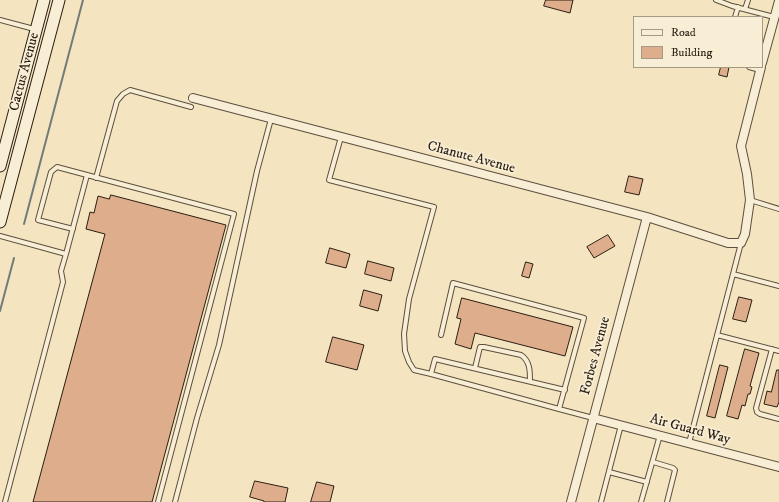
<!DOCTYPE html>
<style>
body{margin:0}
#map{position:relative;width:779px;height:502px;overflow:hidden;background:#f4e5c0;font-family:"IM FELL DW Pica",serif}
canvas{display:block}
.legend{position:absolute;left:633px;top:16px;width:130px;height:52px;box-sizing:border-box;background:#f8eed6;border:1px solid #a69a87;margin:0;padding:5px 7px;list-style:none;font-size:12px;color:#2a1d11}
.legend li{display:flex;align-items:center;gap:8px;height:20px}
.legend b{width:20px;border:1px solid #a69a87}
</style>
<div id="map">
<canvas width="779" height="502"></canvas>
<ul class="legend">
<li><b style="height:5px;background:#f8eed6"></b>Road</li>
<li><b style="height:11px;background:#dead8c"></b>Building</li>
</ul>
</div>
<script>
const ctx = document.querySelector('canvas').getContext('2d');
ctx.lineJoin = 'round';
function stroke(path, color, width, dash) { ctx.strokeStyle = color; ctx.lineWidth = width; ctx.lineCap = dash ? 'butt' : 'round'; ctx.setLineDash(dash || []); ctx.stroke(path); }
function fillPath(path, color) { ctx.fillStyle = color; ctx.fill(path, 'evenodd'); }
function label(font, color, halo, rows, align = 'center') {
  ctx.font = font + ' "IM FELL DW Pica",serif'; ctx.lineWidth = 3.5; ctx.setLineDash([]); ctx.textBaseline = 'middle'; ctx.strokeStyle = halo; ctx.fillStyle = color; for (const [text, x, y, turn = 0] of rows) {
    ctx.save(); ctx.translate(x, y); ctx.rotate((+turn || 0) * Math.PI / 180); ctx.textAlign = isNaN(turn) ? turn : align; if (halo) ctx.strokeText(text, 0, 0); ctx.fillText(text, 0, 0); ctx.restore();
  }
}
const stream = new Path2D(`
 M 24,224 L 83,0
 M 0,311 L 14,258`);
const building = new Path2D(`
 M 546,0 L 573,0 L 570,13 L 544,6 Z
 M 721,67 L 729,67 L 727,77 L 719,75 Z
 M 629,176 L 643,179 L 639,195 L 625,192 Z
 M 111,195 L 226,225 L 152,502 L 33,502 L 105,234 L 86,229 L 90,212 L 94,213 L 98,196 L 109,199 Z
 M 608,235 L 615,246 L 594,258 L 587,247 Z
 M 330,248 L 350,254 L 346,268 L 326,263 Z
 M 368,261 L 394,268 L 391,281 L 365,274 Z
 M 526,262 L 533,264 L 529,278 L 522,276 Z
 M 364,290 L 382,295 L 378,311 L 360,306 Z
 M 739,297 L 752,300 L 746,322 L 733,319 Z
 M 462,298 L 573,327 L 565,356 L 475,333 L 471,349 L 455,344 L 461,319 L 457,318 Z
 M 333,337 L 364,345 L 357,370 L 326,362 Z
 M 745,349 L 759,353 L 750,386 L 752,387 L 750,394 L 748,394 L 745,406 L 742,405 L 738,419 L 727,416 Z
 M 720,365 L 728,367 L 715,418 L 707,416 Z
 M 777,370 L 779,370 L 779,402 L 777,407 L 764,404 L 767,391 L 771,392 Z
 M 255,481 L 288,488 L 285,502 L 264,502 L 264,501 L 250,497 Z
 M 317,482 L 334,486 L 330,502 L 311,502 Z`);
const service = new Path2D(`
 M 716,0 L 732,6 L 774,17
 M 745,9 L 748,0
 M 735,17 L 738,7
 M 0,20 L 34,29
 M 749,67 L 760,70
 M 341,137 L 329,180 L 434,207 L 409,299 L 404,334 L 405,351 L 409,362 L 414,370 L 431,374
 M 96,178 L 117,101 L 123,94 L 130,90 L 191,107
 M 750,200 L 779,209
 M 73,229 L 38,220 L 51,172 L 57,167 L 87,175
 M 0,236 L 66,254 L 87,175 L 234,214 L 158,502
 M 741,243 L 733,274 L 779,286
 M 441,335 L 453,283 L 584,318 L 559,409 L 593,418
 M 717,335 L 779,351
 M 772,349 L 756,408 L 757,412 L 760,414 L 779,419
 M 475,368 L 480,347 L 484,347 L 521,355 C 530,361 530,371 530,381
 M 559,409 L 431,374 L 435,359 L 565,390
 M 689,443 L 733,274
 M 653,462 L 673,468 L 675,470 L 667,502
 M 609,472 L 647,482
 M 5,502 L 63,282 L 61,271 L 66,254
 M 175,502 L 197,418 L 219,345 L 257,171 L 271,119
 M 601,502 L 621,425
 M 641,502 L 660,435`);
const minor = new Path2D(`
 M 762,63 L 779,1
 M 193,98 L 647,217 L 728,243 L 741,243 L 745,234 L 750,200 L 747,174 L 741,146 L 761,67
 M 593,418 L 779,467
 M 571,502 L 647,217`);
const secondary = new Path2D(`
 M 0,166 L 44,0
 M 0,222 L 59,0`);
const streetNames = [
 ["Cactus Avenue",25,72,-75],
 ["Chanute Avenue",471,158,15],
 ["Forbes Avenue",596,356,-75],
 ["Air Guard Way",690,430,15]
];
stroke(stream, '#717c78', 2);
fillPath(building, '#dead8c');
stroke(building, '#2a1d11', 1);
stroke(service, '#5c4f3d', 6);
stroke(minor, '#5c4f3d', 10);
stroke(secondary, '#2a1d11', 13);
stroke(service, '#f8eed6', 4);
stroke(minor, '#f8eed6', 8);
stroke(secondary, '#f8eed6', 11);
label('14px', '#2a1d11', '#f8eed6', streetNames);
</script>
